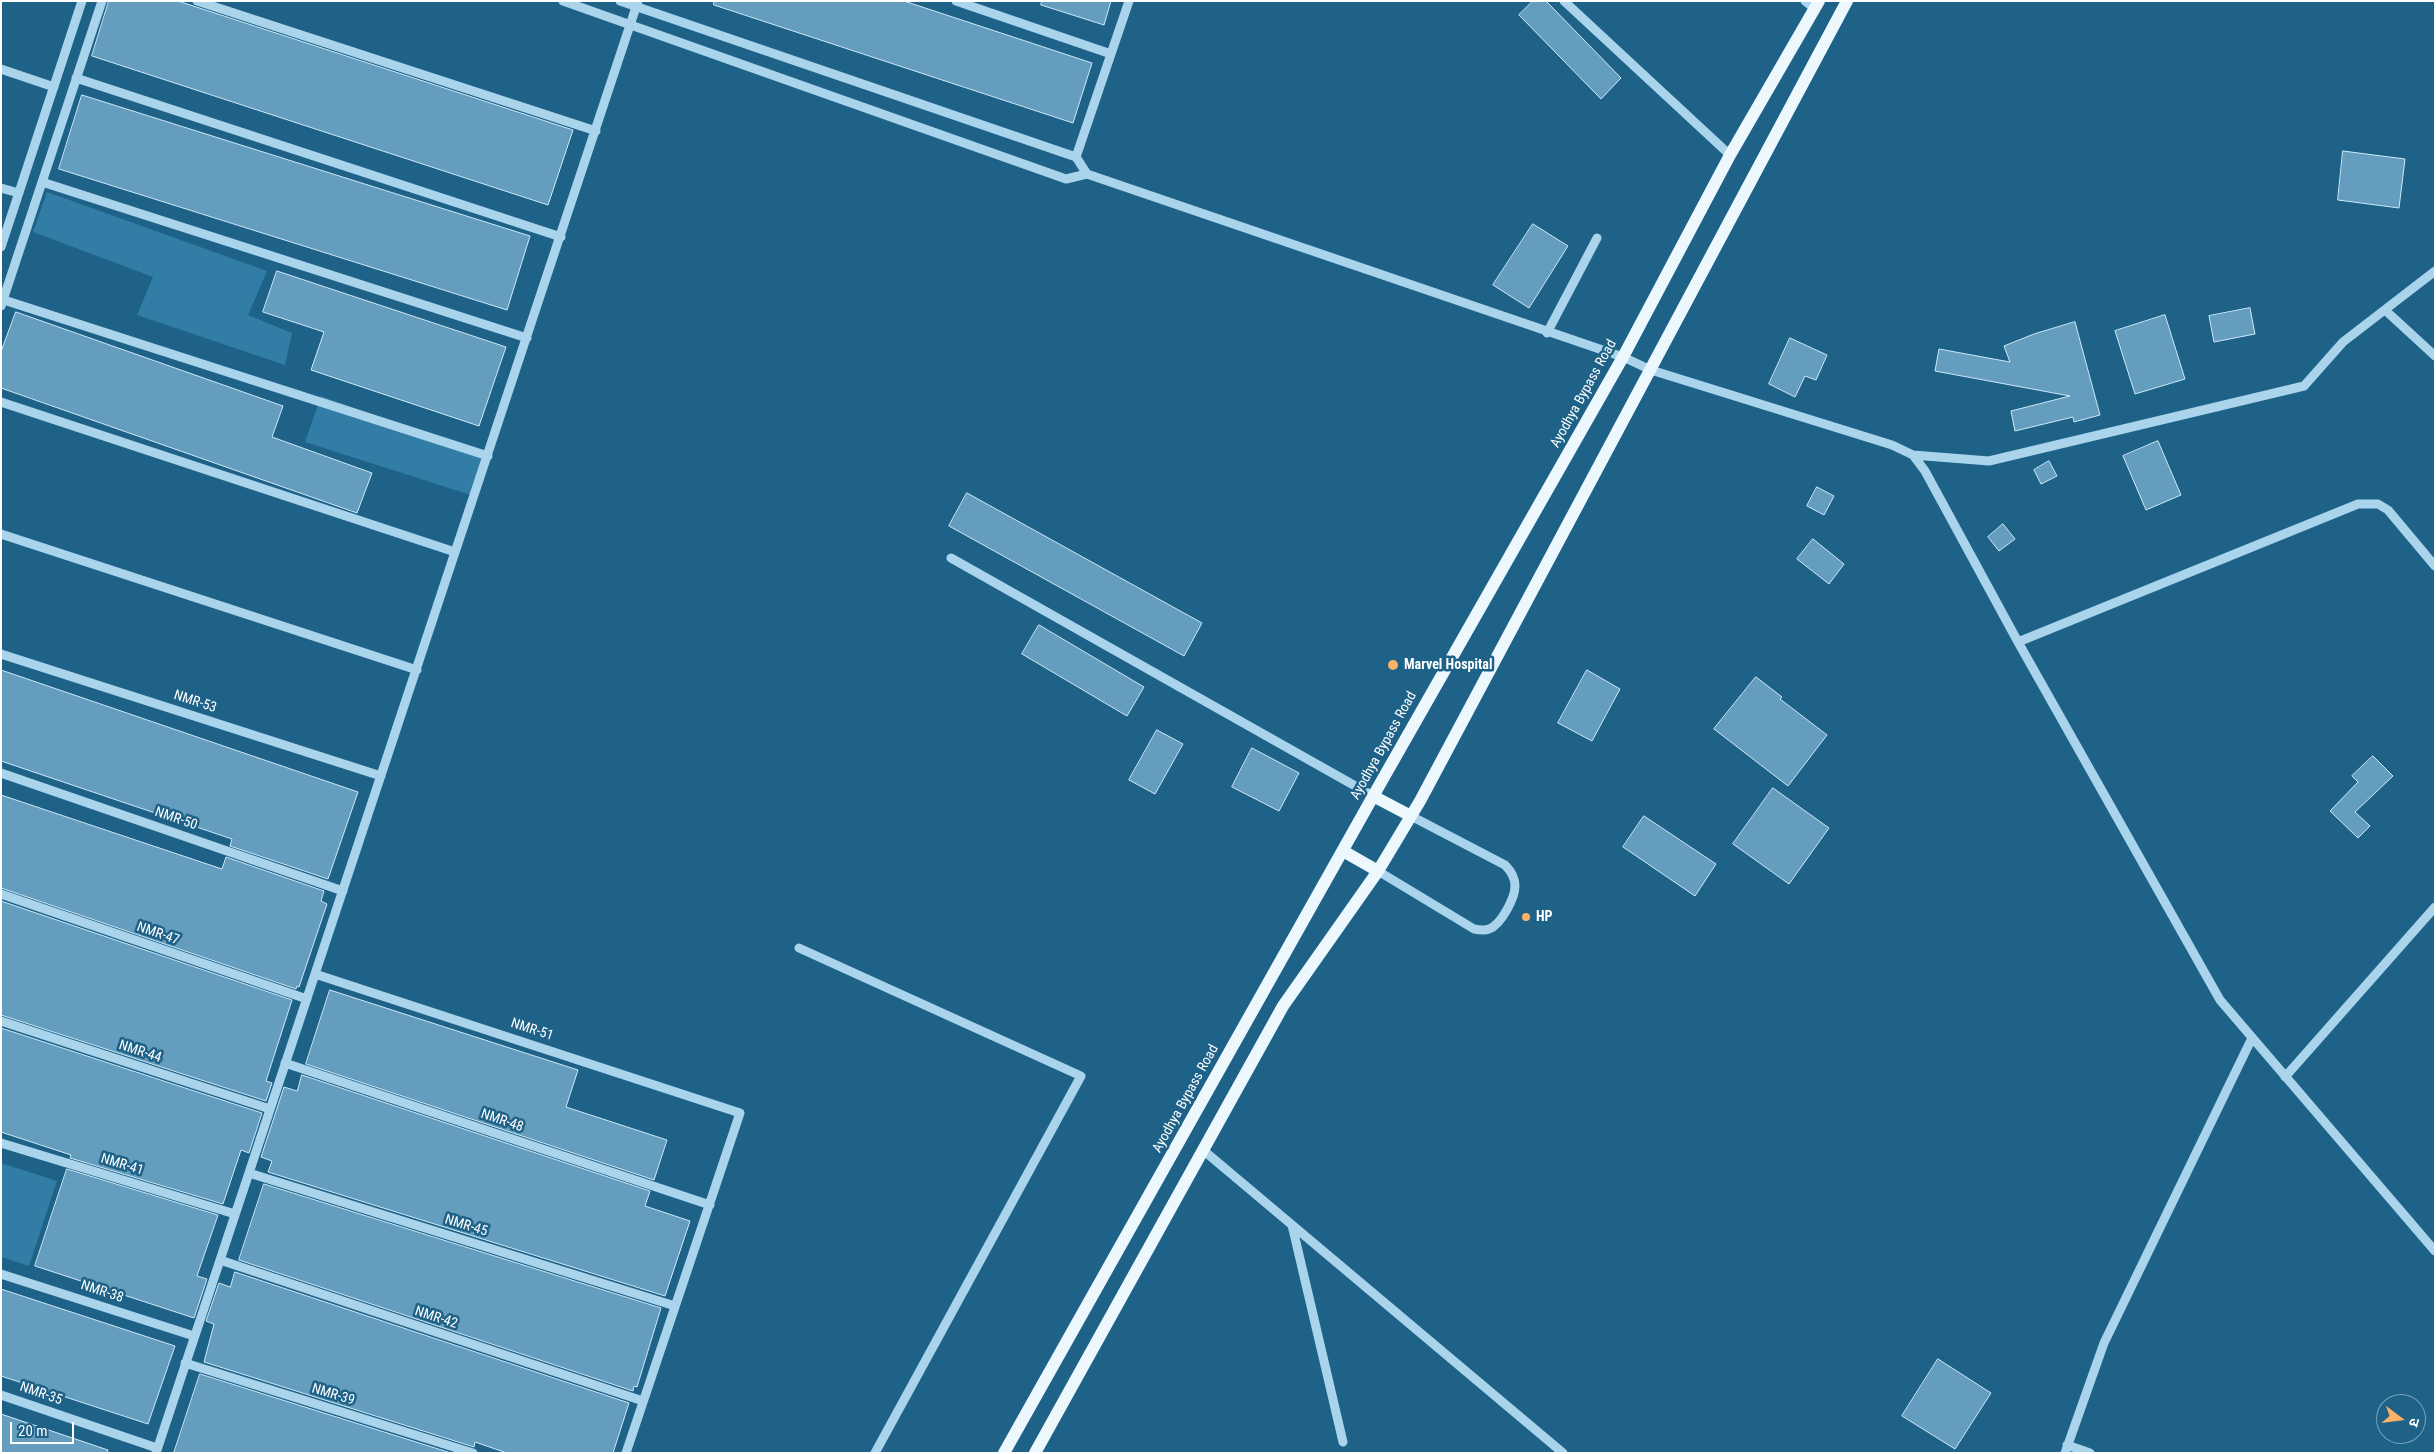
<!DOCTYPE html>
<meta charset="utf-8">
<style>
body{margin:0}
#map{position:relative;width:2436px;height:1454px;overflow:hidden;background:#1e6288;font-family:"Roboto Condensed","Noto Sans Devanagari",sans-serif}
canvas{display:block}
.frame{position:absolute;inset:0;border:2px solid #fff;pointer-events:none}
.north{position:absolute;left:2376px;top:1394px;width:50px;height:50px;box-sizing:border-box;background:#1e6288;border:1px solid #78a1b8;border-radius:50%;rotate:105deg;font-size:14px;font-weight:700;line-height:20px;text-align:center;color:#fff}
.north::after{content:'';display:block;margin:auto;width:18px;height:22px;background:#fab368;clip-path:polygon(50% 0,100% 100%,50% 72%,0 100%)}
.scale{position:absolute;left:10px;top:1422px;width:64px;height:22px;box-sizing:border-box;border:2px solid #fff;border-top:0;padding-left:6px;font-size:15px;line-height:18px;white-space:nowrap;color:#fff;-webkit-text-stroke:4px #1e6288;paint-order:stroke}
</style>
<div id="map">
<canvas width="2436" height="1454"></canvas>
<div class="frame"></div>
<div class="north">उ</div>
<div class="scale">20 m</div>
</div>
<script>
const ctx = document.querySelector('canvas').getContext('2d');
ctx.lineJoin = 'round';
function fillPath(path, color) { ctx.fillStyle = color; ctx.fill(path, 'evenodd'); }
function stroke(path, color, width, dash) { ctx.strokeStyle = color; ctx.lineWidth = width; ctx.lineCap = dash ? 'butt' : 'round'; ctx.setLineDash(dash || []); ctx.stroke(path); }
function label(font, color, halo, rows, align = 'center') {
  ctx.font = font + ' "Roboto Condensed",sans-serif'; ctx.lineWidth = 5; ctx.setLineDash([]); ctx.textBaseline = 'middle'; ctx.strokeStyle = halo; ctx.fillStyle = color; for (const [text, x, y, turn = 0] of rows) {
    ctx.save(); ctx.translate(x, y); ctx.rotate((+turn || 0) * Math.PI / 180); ctx.textAlign = isNaN(turn) ? turn : align; if (halo) ctx.strokeText(text, 0, 0); ctx.fillText(text, 0, 0); ctx.restore();
  }
}
const green = new Path2D(`
 M 47,192 L 267,271 L 248,315 L 292,333 L 285,365 L 137,315 L 153,277 L 33,232 Z
 M 321,396 L 488,456 L 474,496 L 305,442 Z
 M 1,1163 L 57,1181 L 29,1266 L 1,1257 Z`);
const building = new Path2D(`
 M 109,1 L 178,1 L 573,130 L 548,205 L 92,56 Z
 M 714,1 L 904,1 L 1092,63 L 1073,123 L 714,5 Z
 M 1042,1 L 1111,1 L 1104,25 L 1041,5 Z
 M 1533,1 L 1546,1 L 1621,78 L 1601,99 L 1519,15 Z
 M 82,95 L 530,236 L 507,310 L 59,169 Z
 M 2343,151 L 2405,159 L 2399,208 L 2338,200 Z
 M 1533,224 L 1568,246 L 1529,308 L 1493,285 Z
 M 277,271 L 506,347 L 479,426 L 311,370 L 324,332 L 263,312 Z
 M 2250,308 L 2255,334 L 2214,342 L 2209,316 Z
 M 16,312 L 283,406 L 272,437 L 372,473 L 357,513 L 1,388 L 1,352 Z
 M 2165,315 L 2185,379 L 2135,394 L 2115,331 Z
 M 2075,322 L 2100,415 L 2074,422 L 2073,417 L 2015,431 L 2011,411 L 2070,396 L 1935,371 L 1939,349 L 2010,362 L 2004,346 L 2034,334 Z
 M 1790,338 L 1827,355 L 1816,380 L 1805,376 L 1795,397 L 1769,384 Z
 M 2158,441 L 2181,495 L 2146,510 L 2123,456 Z
 M 2049,461 L 2057,476 L 2041,484 L 2034,470 Z
 M 1817,487 L 1834,496 L 1824,515 L 1807,506 Z
 M 967,493 L 1202,623 L 1184,656 L 949,526 Z
 M 2003,524 L 2015,539 L 1999,551 L 1988,537 Z
 M 1813,539 L 1844,564 L 1829,584 L 1797,559 Z
 M 1039,625 L 1144,687 L 1127,716 L 1022,654 Z
 M 1,670 L 358,792 L 328,879 L 230,846 L 232,839 L 1,761 Z
 M 1587,670 L 1620,689 L 1592,741 L 1558,723 Z
 M 1756,677 L 1782,697 L 1780,699 L 1827,735 L 1788,786 L 1714,729 Z
 M 1157,730 L 1183,744 L 1155,794 L 1129,780 Z
 M 1252,748 L 1299,773 L 1279,811 L 1232,787 Z
 M 2373,756 L 2393,776 L 2355,812 L 2370,826 L 2358,838 L 2330,811 L 2358,782 L 2352,776 Z
 M 1773,788 L 1829,828 L 1789,884 L 1733,844 Z
 M 1,795 L 222,869 L 226,857 L 324,891 L 321,901 L 327,904 L 299,987 L 297,986 L 296,989 L 1,888 Z
 M 1644,816 L 1716,864 L 1695,896 L 1623,847 Z
 M 1,901 L 292,1000 L 266,1081 L 272,1083 L 266,1101 L 1,1015 Z
 M 330,990 L 578,1070 L 566,1107 L 667,1140 L 654,1180 L 306,1064 Z
 M 1,1028 L 262,1113 L 249,1153 L 241,1150 L 223,1204 L 70,1158 L 71,1155 L 1,1132 Z
 M 302,1075 L 650,1191 L 645,1206 L 690,1221 L 665,1296 L 268,1172 L 272,1161 L 261,1157 L 284,1087 L 297,1091 Z
 M 67,1169 L 218,1215 L 197,1276 L 207,1279 L 194,1318 L 35,1266 Z
 M 264,1184 L 661,1308 L 637,1387 L 634,1386 L 633,1391 L 239,1260 Z
 M 235,1272 L 629,1403 L 613,1453 L 507,1453 L 475,1442 L 474,1447 L 204,1362 L 214,1324 L 206,1321 L 219,1283 L 230,1287 Z
 M 1,1289 L 175,1346 L 148,1424 L 1,1376 Z
 M 1938,1359 L 1991,1393 L 1955,1449 L 1902,1416 Z
 M 200,1374 L 451,1453 L 174,1453 Z
 M 1,1414 L 108,1450 L 107,1453 L 1,1453 Z`);
const minor = new Path2D(`
 M 197,1 L 596,131
 M 563,1 L 1066,179 L 1087,174 L 1623,357 L 1651,370 L 1892,445 L 1913,455 L 1989,461 L 2304,386 L 2343,342 L 2435,271
 M 620,1 L 1076,157 L 1087,174
 M 956,1 L 1111,54
 M 1564,1 L 1730,155
 M 1805,1 L 1815,9
 M 1,69 L 54,87
 M 76,78 L 561,237
 M 1076,157 L 1129,1
 M 42,182 L 527,338
 M 1,188 L 19,193
 M 1,247 L 82,1
 M 1,299 L 488,456
 M 1,306 L 102,1
 M 2385,310 L 2435,356
 M 1547,333 L 1597,238
 M 1,402 L 455,552
 M 1913,455 L 1925,471 L 2018,642 L 2220,1000 L 2435,1251
 M 1,534 L 417,670
 M 951,558 L 1373,796
 M 2018,642 L 2358,504 L 2378,504 L 2388,510 L 2435,566
 M 1,654 L 381,776
 M 1,773 L 343,891
 M 1378,871 L 1474,929 C 1479,930 1484,931 1489,929 C 1501,925 1515,898 1515,886 C 1515,877 1511,871 1505,865 L 1411,816
 M 1,894 L 307,999
 M 799,948 L 1081,1076 L 875,1453
 M 315,974 L 740,1113 L 626,1453
 M 1,1021 L 270,1109
 M 285,1063 L 710,1205
 M 2285,1077 L 2435,907
 M 1,1143 L 235,1214
 M 1203,1150 L 1563,1453
 M 249,1173 L 675,1306
 M 1292,1225 L 1343,1442
 M 220,1260 L 643,1401
 M 1,1274 L 194,1336
 M 185,1363 L 473,1453
 M 1,1395 L 157,1448
 M 2067,1445 L 2090,1453
 M 156,1453 L 638,1
 M 2065,1453 L 2104,1343 L 2252,1038`);
const major = new Path2D(`
 M 1373,796 L 1411,816
 M 1343,851 L 1378,871
 M 1004,1453 L 1380,784 L 1623,357 L 1730,155 L 1819,1
 M 1035,1453 L 1283,1006 L 1378,871 L 1420,801 L 1847,1`);
const markers = [
 [1393,665,6,"#fab368"],
 [1526,917,5,"#fab368"]
];
const streetNames = [
 ["Ayodhya Bypass Road",1584,394,-61],
 ["NMR-53",195,702,18],
 ["Ayodhya Bypass Road",1384,746,-61],
 ["NMR-50",176,819,19],
 ["NMR-47",158,934,19],
 ["NMR-51",532,1030,18],
 ["NMR-44",140,1052,18],
 ["Ayodhya Bypass Road",1186,1099,-61],
 ["NMR-48",502,1121,19],
 ["NMR-41",122,1165,17],
 ["NMR-45",466,1226,17],
 ["NMR-38",102,1292,18],
 ["NMR-42",436,1318,18],
 ["NMR-35",41,1394,19],
 ["NMR-39",333,1395,17]
];
const poiNames = [
 ["Marvel Hospital",1404,665],
 ["HP",1536,917]
];
fillPath(green, '#327da6');
fillPath(building, '#649dbd');
stroke(building, '#cee9f8', 1);
stroke(minor, '#a9d4eb', 9);
stroke(major, '#edf7fe', 12);
for (const [x, y, r, color] of markers) { const dot = new Path2D(); dot.arc(x, y, r, 0, 2 * Math.PI); ctx.fillStyle = color; ctx.fill(dot); stroke(dot, '#1e6288', 2); }
label('14px', '#fff', '#1e6288', streetNames);
label('bold 14px', '#fff', '#1e6288', poiNames, 'left');
</script>
